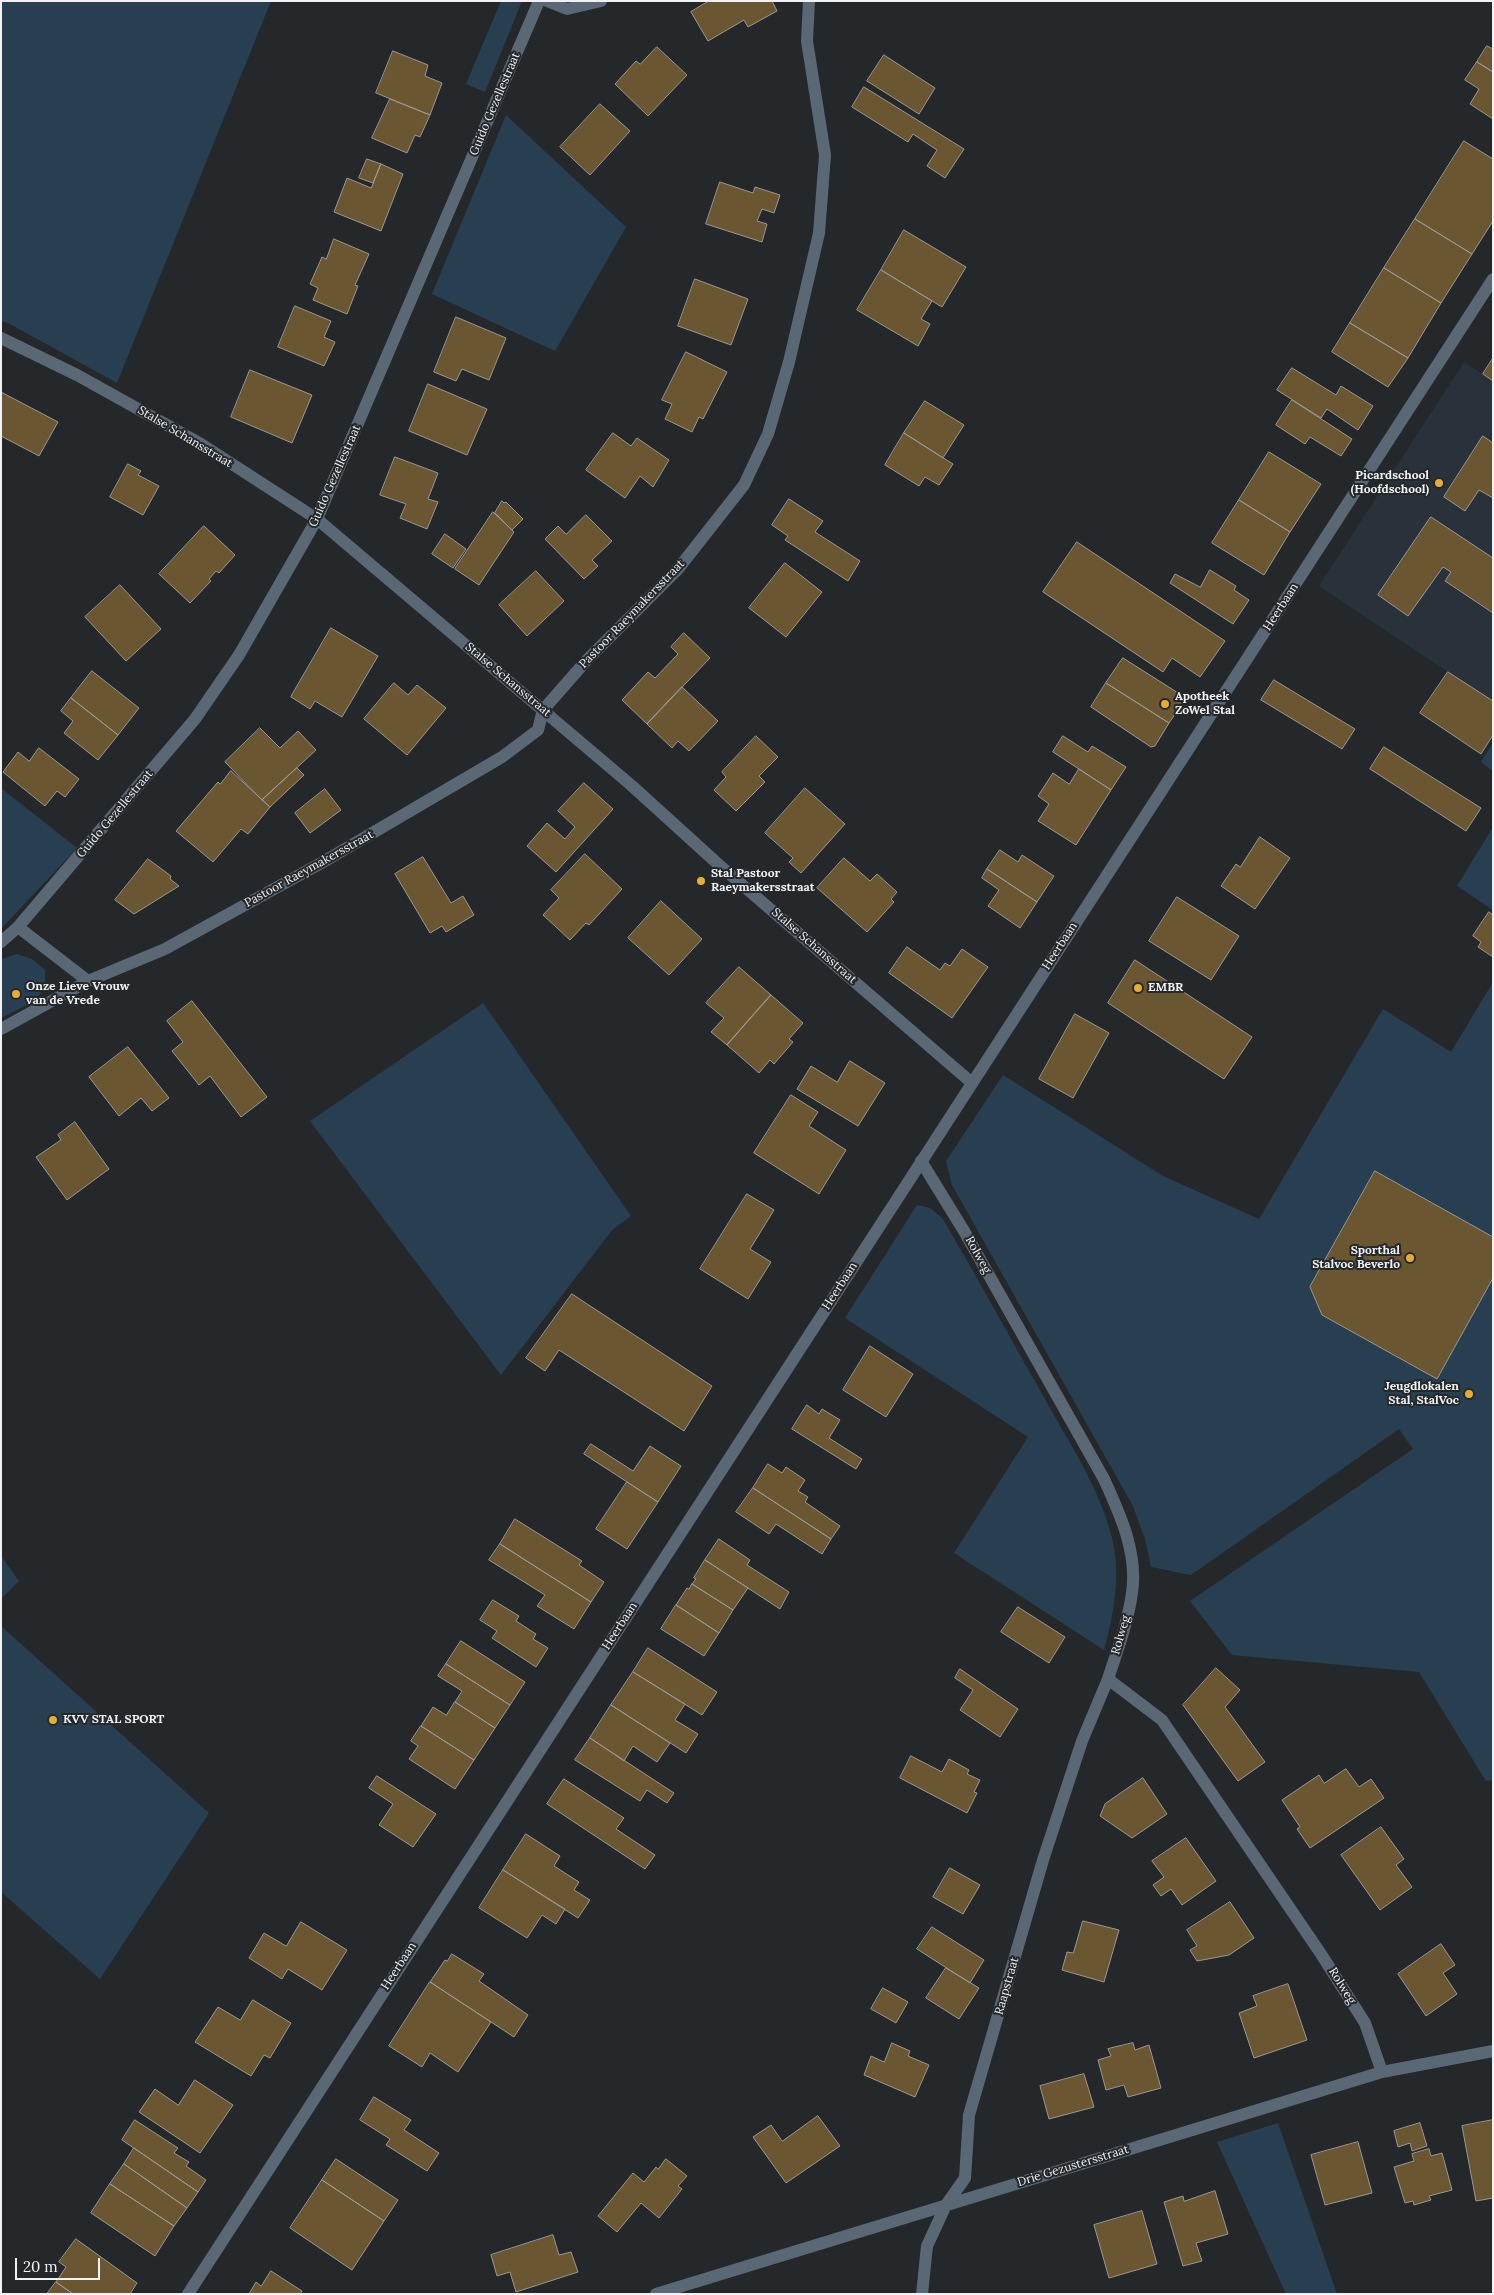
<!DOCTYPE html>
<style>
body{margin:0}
#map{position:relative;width:1494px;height:2295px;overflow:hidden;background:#24282b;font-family:Lora,serif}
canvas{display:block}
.frame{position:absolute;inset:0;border:2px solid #f0f2f5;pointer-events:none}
.scale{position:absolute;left:15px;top:2258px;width:85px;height:22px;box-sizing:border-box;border:2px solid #f0f2f5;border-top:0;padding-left:6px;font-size:15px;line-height:18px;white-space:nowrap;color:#f0f2f5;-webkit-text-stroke:4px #24282b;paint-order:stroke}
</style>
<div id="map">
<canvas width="1494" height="2295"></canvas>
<div class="frame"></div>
<div class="scale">20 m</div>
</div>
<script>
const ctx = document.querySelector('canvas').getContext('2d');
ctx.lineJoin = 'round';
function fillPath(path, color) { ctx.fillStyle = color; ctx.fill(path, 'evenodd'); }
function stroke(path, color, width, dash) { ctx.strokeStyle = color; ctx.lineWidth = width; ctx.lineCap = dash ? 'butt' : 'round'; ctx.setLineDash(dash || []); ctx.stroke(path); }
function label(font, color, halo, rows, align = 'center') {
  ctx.font = font + ' Lora,serif'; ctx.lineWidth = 4; ctx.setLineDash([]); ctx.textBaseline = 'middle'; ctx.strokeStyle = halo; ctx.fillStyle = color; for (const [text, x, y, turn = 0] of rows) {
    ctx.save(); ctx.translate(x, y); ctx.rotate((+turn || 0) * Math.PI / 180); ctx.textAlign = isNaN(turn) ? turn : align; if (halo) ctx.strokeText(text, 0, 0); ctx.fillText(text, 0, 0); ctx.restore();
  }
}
const built = new Path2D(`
 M 1464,362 L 1493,381 L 1493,702 L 1319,586 Z`);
const green = new Path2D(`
 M 1,1 L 271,1 L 117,383 L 10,324 L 1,321 Z
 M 501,1 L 522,1 L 485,92 L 466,84 Z
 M 506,115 L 626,227 L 555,351 L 432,294 Z
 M 1493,742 L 1493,771 L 1481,762 Z
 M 1,788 L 77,848 L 1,929 Z
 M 1493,827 L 1493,910 L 1457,886 Z
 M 17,954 L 32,959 L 45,970 C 45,975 46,982 44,987 C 39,1002 14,1011 1,1018 L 1,959 Z
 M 1493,982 L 1493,1780 L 1486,1781 L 1419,1672 L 1232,1655 L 1190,1601 L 1413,1449 L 1399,1429 L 1191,1575 L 1151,1567 L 1145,1539 L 1133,1506 L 952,1185 L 946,1161 L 1003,1075 L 1163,1176 L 1259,1219 L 1383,1009 L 1451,1052 Z
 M 483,1003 L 631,1216 L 612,1230 L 501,1375 L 310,1121 Z
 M 917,1205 L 930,1208 L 943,1219 C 978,1279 1012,1341 1046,1401 C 1070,1444 1100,1489 1112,1538 C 1121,1575 1114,1614 1104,1650 L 954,1553 L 1028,1437 L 845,1318 Z
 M 1,1556 L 19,1581 L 1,1599 Z
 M 1,1626 L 209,1813 L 100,1979 L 1,1892 Z
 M 1278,2123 L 1337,2294 L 1286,2294 L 1217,2142 Z`);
const building = new Path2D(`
 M 709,1 L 772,1 L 777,11 L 748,27 L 744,20 L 708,41 L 691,12 Z
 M 1487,46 L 1493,49 L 1493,72 L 1477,62 Z
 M 657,47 L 687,75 L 648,116 L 615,84 L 636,61 L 640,64 Z
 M 393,51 L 428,65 L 425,76 L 442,83 L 430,115 L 376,93 Z
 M 884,55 L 935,88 L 919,114 L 867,81 Z
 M 1477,62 L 1493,72 L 1493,119 L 1470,104 L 1479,89 L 1465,80 Z
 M 864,87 L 964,149 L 945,178 L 927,166 L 937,150 L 913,134 L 908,142 L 852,107 Z
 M 390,99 L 430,115 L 420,137 L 415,135 L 407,153 L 372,138 Z
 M 600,104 L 630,131 L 590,175 L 560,147 Z
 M 1464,141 L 1493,159 L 1493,221 L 1472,254 L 1415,219 Z
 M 367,159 L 381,164 L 373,183 L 359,178 Z
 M 381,164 L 403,174 L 381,231 L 334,212 L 347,178 L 371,188 Z
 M 720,182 L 753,193 L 755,187 L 780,195 L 774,213 L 762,209 L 757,221 L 767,224 L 762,242 L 706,224 Z
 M 1415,219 L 1472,254 L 1441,303 L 1384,268 Z
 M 904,230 L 966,267 L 942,307 L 881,270 Z
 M 334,239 L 369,254 L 355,285 L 358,286 L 347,314 L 313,300 L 318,288 L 310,284 L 322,257 L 326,259 Z
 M 1384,268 L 1441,303 L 1408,358 L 1350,323 Z
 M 881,270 L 932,301 L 921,319 L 930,324 L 918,346 L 857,310 Z
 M 695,279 L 748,299 L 731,345 L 678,326 Z
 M 295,306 L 331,321 L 324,337 L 335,342 L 324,366 L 278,347 Z
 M 456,317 L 506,338 L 489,380 L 462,369 L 456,381 L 434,372 Z
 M 1350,323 L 1408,358 L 1388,387 L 1332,352 Z
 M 686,352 L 727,372 L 703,419 L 699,417 L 692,432 L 665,419 L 672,404 L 662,400 Z
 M 1493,358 L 1493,381 L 1483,374 Z
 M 1292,368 L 1336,395 L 1341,386 L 1373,406 L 1358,430 L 1327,409 L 1321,418 L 1277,390 Z
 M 250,370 L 312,395 L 292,443 L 231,417 Z
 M 428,384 L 487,409 L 467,455 L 409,431 Z
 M 1,392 L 58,422 L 39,456 L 1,436 Z
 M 1292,400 L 1352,439 L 1341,456 L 1310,437 L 1305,444 L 1276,425 Z
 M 925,401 L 964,425 L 943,458 L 904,433 Z
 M 613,433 L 631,446 L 637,438 L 669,460 L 653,487 L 640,476 L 625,498 L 586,470 Z
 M 904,433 L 953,464 L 939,485 L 925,477 L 919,486 L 885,465 Z
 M 1483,436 L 1493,443 L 1493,498 L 1479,490 L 1465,511 L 1444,497 Z
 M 1269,452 L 1321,484 L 1290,532 L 1239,500 Z
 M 395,457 L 438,473 L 428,499 L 438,502 L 427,529 L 400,518 L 406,504 L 380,495 Z
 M 128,464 L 141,471 L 138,475 L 159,486 L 143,515 L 110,497 Z
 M 789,499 L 823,521 L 815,532 L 860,561 L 848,581 L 785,540 L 788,536 L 772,525 Z
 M 1239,500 L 1290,532 L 1264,575 L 1212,543 Z
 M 502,501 L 504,503 L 506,502 L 523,519 L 512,530 L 495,513 Z
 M 493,512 L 514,532 L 479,585 L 455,569 Z
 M 586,515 L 612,541 L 592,560 L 598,566 L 584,579 L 545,539 L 558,526 L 566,534 Z
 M 1431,517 L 1493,558 L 1493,613 L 1445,581 L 1451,572 L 1443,567 L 1408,616 L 1378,595 Z
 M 204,526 L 235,555 L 219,573 L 216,571 L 209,579 L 211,581 L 190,603 L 159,574 Z
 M 445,534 L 466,549 L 453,568 L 432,554 Z
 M 1077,542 L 1225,641 L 1200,677 L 1172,658 L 1163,672 L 1043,592 Z
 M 785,563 L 822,592 L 786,637 L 749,608 Z
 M 1210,570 L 1236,586 L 1234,590 L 1249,600 L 1233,624 L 1170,583 L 1175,574 L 1200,587 Z
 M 536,571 L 564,601 L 527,636 L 499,605 Z
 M 120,585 L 161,629 L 126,661 L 85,617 Z
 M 331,628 L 378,656 L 342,717 L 315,701 L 310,709 L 291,697 Z
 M 684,633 L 710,658 L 647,724 L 622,700 L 648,672 L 655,678 L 678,654 L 671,647 Z
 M 1123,658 L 1186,698 L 1169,723 L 1106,683 Z
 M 92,671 L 139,708 L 118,735 L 71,698 Z
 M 1448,672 L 1493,701 L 1493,735 L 1481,754 L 1420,713 Z
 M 1274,680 L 1355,729 L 1342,749 L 1261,700 Z
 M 394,683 L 408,695 L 417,685 L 446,708 L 407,755 L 364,719 Z
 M 1106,683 L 1169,723 L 1155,746 L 1151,747 L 1091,707 Z
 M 682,687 L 718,721 L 689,751 L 678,741 L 672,748 L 647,724 Z
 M 71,698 L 118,735 L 98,760 L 64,733 L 73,721 L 61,711 Z
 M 260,728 L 280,748 L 298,731 L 316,750 L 262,800 L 225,762 Z
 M 756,736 L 778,757 L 759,776 L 765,782 L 736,811 L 714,790 L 726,777 L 722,772 Z
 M 1063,736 L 1088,752 L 1092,746 L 1126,767 L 1111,790 L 1053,752 Z
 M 1384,747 L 1481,808 L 1466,831 L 1370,769 Z
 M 39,748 L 79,779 L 65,797 L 57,791 L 45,806 L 3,772 L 18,752 L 29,761 Z
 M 297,768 L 304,775 L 270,807 L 262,800 Z
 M 1079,769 L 1111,790 L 1076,845 L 1038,821 L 1049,804 L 1038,796 L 1053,773 L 1069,784 Z
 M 231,771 L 270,807 L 248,834 L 241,829 L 213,862 L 176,831 L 218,782 L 220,784 Z
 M 584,783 L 613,809 L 556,872 L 527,846 L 547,823 L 565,839 L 575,827 L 558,811 Z
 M 805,788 L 845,824 L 801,873 L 789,862 L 793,858 L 765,833 Z
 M 325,789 L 341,810 L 310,833 L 295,813 Z
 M 1260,837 L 1290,858 L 1255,909 L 1221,886 L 1236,864 L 1240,867 Z
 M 1000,850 L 1018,862 L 1022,855 L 1054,876 L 1037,902 L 987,869 Z
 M 585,854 L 622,889 L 589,925 L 586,923 L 570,940 L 543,915 L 559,898 L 551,890 Z
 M 423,857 L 451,903 L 463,896 L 474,915 L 446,932 L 442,926 L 430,933 L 395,874 Z
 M 844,858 L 870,881 L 877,874 L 897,892 L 891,899 L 894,902 L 867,932 L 817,888 Z
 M 148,859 L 171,876 L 170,879 L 179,886 L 134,914 L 115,900 Z
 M 987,869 L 1037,902 L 1020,928 L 988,906 L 999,890 L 982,878 Z
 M 1177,897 L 1239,936 L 1211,980 L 1149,941 Z
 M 661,901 L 702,939 L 669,975 L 628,938 Z
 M 1489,912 L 1493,915 L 1493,957 L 1478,947 L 1481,942 L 1473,936 Z
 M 907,947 L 940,970 L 945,963 L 950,966 L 962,949 L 988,967 L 952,1018 L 889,973 Z
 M 1135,960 L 1252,1037 L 1224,1079 L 1108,1003 Z
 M 739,967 L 771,995 L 727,1045 L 711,1032 L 724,1018 L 706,1003 Z
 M 771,995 L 803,1023 L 789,1039 L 793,1042 L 774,1064 L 770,1060 L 759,1073 L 727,1045 Z
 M 192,1001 L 267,1097 L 241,1117 L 210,1076 L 199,1085 L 172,1051 L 183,1042 L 167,1021 Z
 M 1075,1014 L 1109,1033 L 1073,1098 L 1039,1079 Z
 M 128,1047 L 169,1098 L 152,1111 L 141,1098 L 119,1116 L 89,1077 Z
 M 850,1061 L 885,1083 L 858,1126 L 797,1089 L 811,1066 L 837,1082 Z
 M 791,1095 L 818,1112 L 809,1126 L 846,1150 L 819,1194 L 754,1153 Z
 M 75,1122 L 109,1169 L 67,1200 L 36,1157 L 61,1140 L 58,1135 Z
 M 1375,1171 L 1493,1237 L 1493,1278 L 1437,1379 L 1322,1315 L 1310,1287 Z
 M 747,1194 L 774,1210 L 750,1249 L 771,1262 L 748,1299 L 700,1269 Z
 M 572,1294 L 712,1386 L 684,1431 L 559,1350 L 545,1371 L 526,1358 Z
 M 870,1346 L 913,1374 L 886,1417 L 843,1390 Z
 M 807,1405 L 819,1414 L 822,1409 L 840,1420 L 829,1438 L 862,1459 L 856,1469 L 792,1429 Z
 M 591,1444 L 633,1471 L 650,1446 L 681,1466 L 658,1502 L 584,1454 Z
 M 768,1464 L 782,1473 L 786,1467 L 805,1480 L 798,1491 L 808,1497 L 805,1502 L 840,1526 L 831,1539 L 753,1488 Z
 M 627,1482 L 658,1502 L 627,1549 L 596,1529 Z
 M 753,1488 L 831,1539 L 822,1554 L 776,1524 L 769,1534 L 736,1512 Z
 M 515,1519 L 582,1561 L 579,1565 L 604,1582 L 591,1602 L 500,1544 Z
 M 719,1539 L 750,1560 L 747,1565 L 789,1592 L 780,1609 L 705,1560 Z
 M 500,1544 L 591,1602 L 574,1629 L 537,1606 L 545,1595 L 489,1560 Z
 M 705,1560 L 748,1588 L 733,1610 L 692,1584 L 696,1579 L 694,1578 Z
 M 692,1584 L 733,1610 L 719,1633 L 676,1605 L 687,1588 L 689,1589 Z
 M 493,1600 L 519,1616 L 516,1621 L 536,1634 L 533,1639 L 548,1648 L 536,1667 L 492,1638 L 497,1631 L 480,1620 Z
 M 676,1605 L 719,1633 L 704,1656 L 661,1629 Z
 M 1018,1607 L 1065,1637 L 1049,1663 L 1001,1632 Z
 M 461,1641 L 525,1682 L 510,1705 L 446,1664 Z
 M 648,1648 L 717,1692 L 702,1715 L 633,1672 Z
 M 446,1664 L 510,1705 L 495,1728 L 455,1702 L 462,1691 L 438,1676 Z
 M 1216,1668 L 1240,1690 L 1225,1707 L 1265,1762 L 1238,1781 L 1183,1705 Z
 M 960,1669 L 1018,1709 L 1000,1737 L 960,1710 L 973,1690 L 955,1678 Z
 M 633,1672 L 685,1704 L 675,1720 L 698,1734 L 686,1753 L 611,1705 Z
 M 455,1702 L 495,1728 L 474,1760 L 421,1726 L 433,1707 L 446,1715 Z
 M 611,1705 L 670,1743 L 657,1762 L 633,1746 L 624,1761 L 590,1738 Z
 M 421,1726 L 474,1760 L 455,1789 L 409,1759 L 418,1746 L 411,1741 Z
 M 590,1738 L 674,1793 L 667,1803 L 647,1790 L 640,1801 L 575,1760 Z
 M 911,1756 L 942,1772 L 949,1759 L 969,1770 L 967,1774 L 980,1780 L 974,1792 L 977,1793 L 967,1813 L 900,1778 Z
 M 1346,1769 L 1359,1787 L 1371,1779 L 1384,1798 L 1310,1848 L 1297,1829 L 1300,1827 L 1282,1800 L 1319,1775 L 1324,1783 Z
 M 377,1776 L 436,1814 L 413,1847 L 379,1825 L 393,1804 L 369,1788 Z
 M 1143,1778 L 1167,1814 L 1132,1838 L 1100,1816 L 1105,1804 Z
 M 564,1779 L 624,1818 L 616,1829 L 655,1855 L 645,1869 L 547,1804 Z
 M 1381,1827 L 1404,1859 L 1396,1865 L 1412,1887 L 1380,1910 L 1341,1855 Z
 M 526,1834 L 560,1856 L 554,1866 L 579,1882 L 574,1890 L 590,1900 L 578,1918 L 503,1870 Z
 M 1186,1838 L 1216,1881 L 1182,1905 L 1171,1889 L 1161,1896 L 1153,1885 L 1164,1877 L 1152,1861 Z
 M 950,1868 L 980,1885 L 963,1914 L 933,1897 Z
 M 503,1870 L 565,1909 L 556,1924 L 542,1915 L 527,1938 L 479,1908 Z
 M 1230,1902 L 1254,1938 L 1229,1955 L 1197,1961 L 1190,1950 L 1197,1946 L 1187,1930 Z
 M 1083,1921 L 1119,1930 L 1104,1982 L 1062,1970 L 1067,1952 L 1073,1953 Z
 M 301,1922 L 347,1950 L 322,1990 L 288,1969 L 282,1979 L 249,1958 L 264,1933 L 286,1946 Z
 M 932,1927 L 984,1960 L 970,1983 L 917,1949 Z
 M 1441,1944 L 1455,1965 L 1443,1973 L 1457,1994 L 1426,2016 L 1398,1974 Z
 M 452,1954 L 484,1974 L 479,1981 L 528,2015 L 514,2037 L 430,1982 L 445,1960 L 447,1961 Z
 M 946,1968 L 979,1988 L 959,2019 L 926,1998 Z
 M 430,1982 L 491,2022 L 458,2072 L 430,2053 L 422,2067 L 389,2046 Z
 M 1288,1984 L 1307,2040 L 1254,2058 L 1239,2013 L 1257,2006 L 1253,1996 Z
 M 883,1988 L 908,2002 L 896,2023 L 871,2009 Z
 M 253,2000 L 291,2023 L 270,2058 L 264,2055 L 251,2076 L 195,2042 L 218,2007 L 240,2020 Z
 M 892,2043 L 910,2051 L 908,2056 L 929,2065 L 915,2097 L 864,2075 L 871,2056 L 884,2062 Z
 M 1133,2043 L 1135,2050 L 1149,2045 L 1161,2088 L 1128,2097 L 1124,2085 L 1106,2090 L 1098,2060 L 1111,2056 L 1108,2049 Z
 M 1084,2074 L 1094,2107 L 1049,2119 L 1040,2086 Z
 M 195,2080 L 233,2105 L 200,2153 L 139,2112 L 155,2089 L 178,2105 Z
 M 374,2097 L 411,2120 L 404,2130 L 439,2153 L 427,2171 L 386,2145 L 390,2139 L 360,2120 Z
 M 818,2116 L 840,2146 L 786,2183 L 753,2137 L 771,2125 L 782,2141 Z
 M 135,2120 L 178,2148 L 174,2153 L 189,2162 L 186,2166 L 206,2180 L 198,2192 L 122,2140 Z
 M 1493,2120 L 1493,2198 L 1476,2201 L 1462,2126 Z
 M 1420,2123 L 1427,2146 L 1412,2151 L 1410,2143 L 1398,2147 L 1394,2131 Z
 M 1358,2142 L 1372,2193 L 1325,2205 L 1311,2155 Z
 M 134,2148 L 198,2192 L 187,2208 L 124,2164 Z
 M 1429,2149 L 1431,2156 L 1442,2153 L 1452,2190 L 1429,2196 L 1431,2200 L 1414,2205 L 1413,2201 L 1405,2203 L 1394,2167 L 1414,2161 L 1412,2154 Z
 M 336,2159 L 398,2200 L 384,2221 L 322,2180 Z
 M 666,2159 L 687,2176 L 678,2186 L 682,2189 L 659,2218 L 641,2203 L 617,2232 L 598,2216 L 633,2173 L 644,2182 L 656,2167 L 658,2169 Z
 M 124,2164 L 187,2208 L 174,2226 L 110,2184 Z
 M 322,2180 L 384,2221 L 352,2270 L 290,2228 Z
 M 110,2184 L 174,2226 L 155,2256 L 91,2213 Z
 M 1215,2191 L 1228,2234 L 1196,2243 L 1202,2261 L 1183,2266 L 1164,2202 L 1183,2196 L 1184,2201 Z
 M 1142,2211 L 1157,2264 L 1109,2278 L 1094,2225 Z
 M 553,2235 L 559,2255 L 571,2252 L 578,2272 L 516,2292 L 510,2272 L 497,2276 L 491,2255 Z
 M 76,2239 L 137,2283 L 130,2294 L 73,2294 L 56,2282 L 66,2267 L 59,2262 Z
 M 271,2271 L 302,2291 L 300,2294 L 249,2294 L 256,2282 L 261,2286 Z
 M 56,2282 L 73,2294 L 47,2294 Z`);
const minor = new Path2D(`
 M 547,1 L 567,9 L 601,1
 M 1,338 L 77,375 L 201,444 L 317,519 L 631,785 L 718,864 L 972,1083
 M 18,927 L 88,981 L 165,949 L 323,862 L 502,757 L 538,730 L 543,710 L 586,661 L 678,569 L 744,485 L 768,434 L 789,362 L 819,233 L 825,155 L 807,41 L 809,1
 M 1,942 L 18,927 L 195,719 L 239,655 L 317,519 L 539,1
 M 1,1029 L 88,981
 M 921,1161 L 964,1231 L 1104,1479 C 1120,1514 1138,1553 1132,1593 C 1128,1622 1117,1651 1108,1679 L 1162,1720 L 1321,1954 L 1365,2023 L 1382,2072
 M 656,2294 L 1382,2072 L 1493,2051
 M 922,2294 L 927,2246 L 946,2205 L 965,2178 L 969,2115 L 1043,1860 L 1082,1741 L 1108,1679`);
const tertiary = new Path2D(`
 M 188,2294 L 1493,279`);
const markers = [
 [1439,483,5,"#e6ad36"],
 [1165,704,5,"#e6ad36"],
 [701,881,5,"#e6ad36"],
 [1138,988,5,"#e6ad36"],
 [16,994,5,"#e6ad36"],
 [1410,1258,5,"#e6ad36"],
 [1469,1394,5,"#e6ad36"],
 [53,1720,5,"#e6ad36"]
];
const streetNames = [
 ["Guido Gezellestraat",495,104,-67],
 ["Stalse Schansstraat",185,437,31],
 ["Guido Gezellestraat",335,476,-66],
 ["Heerbaan",1281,607,-57],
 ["Pastoor Raeymakersstraat",632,614,-46],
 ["Stalse Schansstraat",508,680,40],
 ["Guido Gezellestraat",115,814,-50],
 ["Pastoor Raeymakersstraat",309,869,-29],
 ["Stalse Schansstraat",814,946,41],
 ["Heerbaan",1060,946,-57],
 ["Rolweg",978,1255,61],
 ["Heerbaan",840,1286,-57],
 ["Heerbaan",620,1626,-57],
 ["Rolweg",1121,1635,-74],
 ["Heerbaan",399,1966,-57],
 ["Raapstraat",1007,1986,-74],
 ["Rolweg",1342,1986,58],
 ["Drie Gezustersstraat",1073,2166,-17]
];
const poiNames = [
 ["Picardschool",1429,476,"right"],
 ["(Hoofdschool)",1429,490,"right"],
 ["Apotheek",1175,697],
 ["ZoWel Stal",1175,711],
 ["Stal Pastoor",711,874],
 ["Raeymakersstraat",711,888],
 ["Onze Lieve Vrouw",26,987],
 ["van de Vrede",26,1001],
 ["EMBR",1148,988],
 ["Sporthal",1400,1251,"right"],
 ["Stalvoc Beverlo",1400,1265,"right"],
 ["Jeugdlokalen",1459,1387,"right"],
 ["Stal, StalVoc",1459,1401,"right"],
 ["KVV STAL SPORT",63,1720]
];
fillPath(built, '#29323a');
fillPath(green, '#283f52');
fillPath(building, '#6a5631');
stroke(building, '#9b9893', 1);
stroke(minor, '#5a6875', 12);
stroke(tertiary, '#5a6875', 12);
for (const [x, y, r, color] of markers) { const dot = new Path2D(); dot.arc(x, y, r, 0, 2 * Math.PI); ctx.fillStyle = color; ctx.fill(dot); stroke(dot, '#24282b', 2); }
label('12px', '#f0f2f5', '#24282b', streetNames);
label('bold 12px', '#f0f2f5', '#24282b', poiNames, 'left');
</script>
